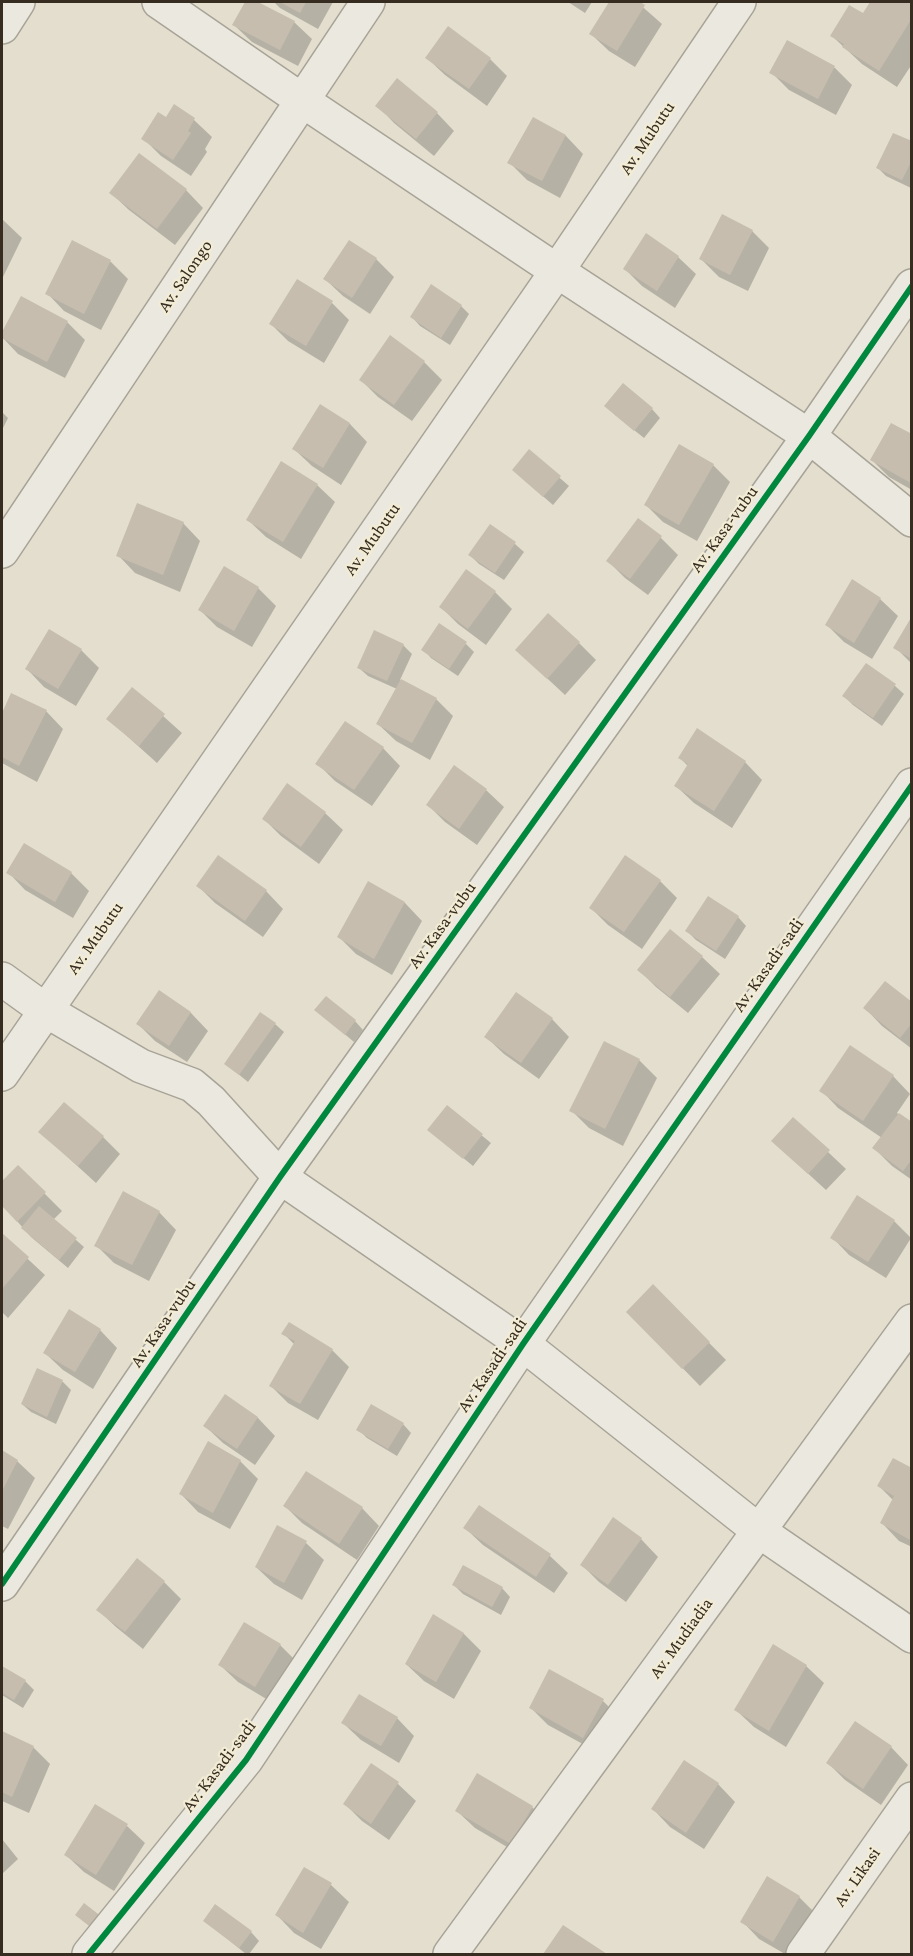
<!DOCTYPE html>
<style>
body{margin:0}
#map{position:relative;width:913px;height:1956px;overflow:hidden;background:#e3dece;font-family:"Crimson Pro",serif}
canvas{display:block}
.frame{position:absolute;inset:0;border:3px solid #362c20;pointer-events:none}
</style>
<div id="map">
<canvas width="913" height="1956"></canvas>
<div class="frame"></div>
</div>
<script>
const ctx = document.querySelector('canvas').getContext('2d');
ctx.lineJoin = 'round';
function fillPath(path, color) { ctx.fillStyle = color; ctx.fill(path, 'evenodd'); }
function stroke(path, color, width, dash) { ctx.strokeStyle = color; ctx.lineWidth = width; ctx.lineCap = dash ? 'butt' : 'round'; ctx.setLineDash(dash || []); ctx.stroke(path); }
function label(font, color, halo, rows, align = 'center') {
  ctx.font = font + ' "Crimson Pro",serif'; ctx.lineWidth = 4.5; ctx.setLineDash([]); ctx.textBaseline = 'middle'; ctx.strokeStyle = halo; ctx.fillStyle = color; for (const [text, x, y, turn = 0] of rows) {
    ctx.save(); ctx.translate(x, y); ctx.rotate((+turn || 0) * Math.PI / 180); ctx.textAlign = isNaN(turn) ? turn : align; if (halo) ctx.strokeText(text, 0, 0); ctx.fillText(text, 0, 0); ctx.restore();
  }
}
const shadow = new Path2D(`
 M 246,2 L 255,2 L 294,22 L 312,39 L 298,66 L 252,42 L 234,25 Z
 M 274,2 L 333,2 L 318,29 L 280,8 Z
 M 568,2 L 592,2 L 585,13 Z
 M 611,2 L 637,2 L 662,24 L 635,67 L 609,51 L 591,34 Z
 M 872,2 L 912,2 L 912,64 L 897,87 L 862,64 L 832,36 L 864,15 Z
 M 787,42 L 835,68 L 852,85 L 836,115 L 789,90 L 771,72 Z
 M 427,58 L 490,59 L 507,76 L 487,106 L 445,75 Z
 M 377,105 L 437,113 L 454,131 L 434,156 L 394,123 Z
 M 175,106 L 194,120 L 212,137 L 205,149 L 207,152 L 191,176 L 161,156 L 143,138 L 167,119 Z
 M 533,119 L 566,136 L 583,154 L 560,198 L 527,180 L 509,162 Z
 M 912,143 L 912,186 L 911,188 L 886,176 L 878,168 Z
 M 186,190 L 203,208 L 175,245 L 129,210 L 111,193 Z
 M 2,219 L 22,238 L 2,279 Z
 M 752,231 L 769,248 L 748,291 L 719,277 L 701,259 Z
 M 73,242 L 111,262 L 128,279 L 101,330 L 64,311 L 47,293 Z
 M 349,242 L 376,259 L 394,277 L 370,314 L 343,296 L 325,279 Z
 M 678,257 L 696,274 L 675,308 L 642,286 L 625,269 Z
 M 21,298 L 67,322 L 85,340 L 65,378 L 18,354 L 2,337 Z
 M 332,303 L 349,320 L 324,363 L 288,341 L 271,324 Z
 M 461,306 L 469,314 L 450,345 L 420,326 L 412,317 Z
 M 424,362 L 442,380 L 412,421 L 378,397 L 361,380 Z
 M 320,406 L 350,424 L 367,442 L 341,485 L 312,466 L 294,449 Z
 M 652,409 L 660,418 L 644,438 L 614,414 Z
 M 2,412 L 8,418 L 2,430 Z
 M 912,436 L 912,490 L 889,477 L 872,460 Z
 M 529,451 L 569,486 L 553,505 L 522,478 Z
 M 713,465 L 730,482 L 697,541 L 663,522 L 646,505 Z
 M 317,485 L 335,502 L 301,559 L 266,537 L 248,520 Z
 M 638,520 L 661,538 L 678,555 L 648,595 L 625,578 L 608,561 Z
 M 183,523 L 200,541 L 180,592 L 135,573 L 118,555 Z
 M 515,544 L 524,552 L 504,580 L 479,564 L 470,555 Z
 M 853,581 L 880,599 L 898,616 L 872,659 L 844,642 L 827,625 Z
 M 258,588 L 276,606 L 252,647 L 217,627 L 200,610 Z
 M 495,592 L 512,609 L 486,645 L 458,624 L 441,607 Z
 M 912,619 L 912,664 L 895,647 Z
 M 579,643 L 596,660 L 565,695 L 535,667 Z
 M 466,644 L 474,652 L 458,676 L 431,658 L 423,649 Z
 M 403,645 L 412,654 L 400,680 L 436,699 L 453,716 L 430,760 L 396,741 L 378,724 L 397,689 L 368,676 L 359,668 Z
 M 81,650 L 99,668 L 76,706 L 44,687 L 27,669 Z
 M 866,665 L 895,686 L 904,694 L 882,726 L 853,705 L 844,696 Z
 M 133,689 L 182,733 L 157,763 L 108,719 Z
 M 12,695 L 46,711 L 63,729 L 37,782 L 2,763 L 2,716 Z
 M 383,748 L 400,766 L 372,806 L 335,781 L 317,763 Z
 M 680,758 L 745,762 L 762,780 L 732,828 L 694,803 L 676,786 L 689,767 Z
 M 455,767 L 486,790 L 504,807 L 477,845 L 445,822 L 428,805 Z
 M 325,813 L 343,830 L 319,864 L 281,836 L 264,819 Z
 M 24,845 L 71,873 L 89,891 L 73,918 L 25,890 L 8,872 Z
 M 660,881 L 677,898 L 642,949 L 608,925 L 591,908 Z
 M 369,883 L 405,903 L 422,921 L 392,975 L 356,954 L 339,937 Z
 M 198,886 L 266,891 L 283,909 L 263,937 L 215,903 Z
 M 738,917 L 746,926 L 725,959 L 696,940 L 687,931 Z
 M 670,931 L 702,957 L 720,974 L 688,1013 L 656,987 L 639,970 Z
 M 159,992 L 191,1013 L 208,1031 L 187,1062 L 155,1041 L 138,1024 Z
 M 912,1004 L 912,1049 L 882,1026 L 865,1008 Z
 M 316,1010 L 355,1021 L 363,1030 L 354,1042 Z
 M 552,1019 L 569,1037 L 539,1079 L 504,1054 L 486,1037 Z
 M 275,1024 L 284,1032 L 248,1082 L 226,1064 Z
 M 605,1043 L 639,1060 L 657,1078 L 623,1146 L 589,1128 L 571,1110 Z
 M 893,1076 L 910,1094 L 897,1113 L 912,1124 L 912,1180 L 892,1166 L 874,1148 L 882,1138 L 838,1108 L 821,1090 Z
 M 447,1107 L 491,1143 L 473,1166 L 429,1130 Z
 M 793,1119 L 846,1169 L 826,1190 L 791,1158 Z
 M 40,1132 L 103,1137 L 120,1154 L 96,1183 Z
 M 18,1167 L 62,1211 L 53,1220 L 84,1247 L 68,1268 L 31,1237 L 2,1204 L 2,1183 Z
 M 159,1212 L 176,1230 L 149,1281 L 114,1263 L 96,1245 Z
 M 894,1221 L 911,1238 L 886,1278 L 849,1255 L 832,1237 Z
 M 2,1235 L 45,1275 L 8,1318 L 2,1312 Z
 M 653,1286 L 726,1360 L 700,1386 L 628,1312 Z
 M 100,1330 L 117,1348 L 93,1389 L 63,1370 L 45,1353 Z
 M 283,1333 L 332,1350 L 349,1367 L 318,1420 L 288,1403 L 270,1385 L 295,1345 Z
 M 38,1370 L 63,1382 L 71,1390 L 56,1424 L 31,1412 L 22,1404 Z
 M 225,1396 L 258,1418 L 275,1436 L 255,1465 L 223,1443 L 205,1426 Z
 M 403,1424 L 411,1433 L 397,1456 L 367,1438 L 358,1429 Z
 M 2,1452 L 17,1461 L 35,1478 L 8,1529 L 2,1526 Z
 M 240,1461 L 258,1479 L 230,1529 L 198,1512 L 181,1494 Z
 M 912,1470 L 912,1547 L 899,1541 L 882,1523 L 893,1500 L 879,1486 Z
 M 285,1506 L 362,1508 L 379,1526 L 357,1560 L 302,1523 Z
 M 479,1507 L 550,1556 L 568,1573 L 554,1593 L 483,1545 L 465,1528 Z
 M 278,1527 L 306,1543 L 324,1560 L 302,1600 L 274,1584 L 256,1567 Z
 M 641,1539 L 658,1557 L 626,1602 L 599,1582 L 582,1565 Z
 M 164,1582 L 181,1599 L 143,1649 L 116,1627 L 98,1610 Z
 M 454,1585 L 502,1588 L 510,1597 L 501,1615 L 463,1594 Z
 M 433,1616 L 464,1634 L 481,1651 L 454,1699 L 424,1681 L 406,1664 Z
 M 280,1645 L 298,1663 L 273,1703 L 238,1682 L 220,1665 Z
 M 806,1666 L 824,1683 L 786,1747 L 754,1727 L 736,1710 Z
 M 2,1667 L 25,1681 L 34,1690 L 23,1708 L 2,1695 Z
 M 603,1701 L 620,1718 L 601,1754 L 548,1725 L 531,1708 Z
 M 397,1718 L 414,1736 L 399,1763 L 361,1740 L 343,1723 Z
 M 2,1733 L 33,1747 L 50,1764 L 29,1813 L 2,1801 Z
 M 891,1747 L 908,1765 L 881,1805 L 845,1780 L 828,1763 Z
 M 371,1765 L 398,1784 L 416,1801 L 389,1840 L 362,1821 L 345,1804 Z
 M 718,1784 L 735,1802 L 704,1849 L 670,1827 L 653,1809 Z
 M 96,1806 L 127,1826 L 145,1843 L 114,1891 L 84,1872 L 66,1855 Z
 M 532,1807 L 550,1825 L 529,1860 L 475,1828 L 457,1811 Z
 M 2,1839 L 18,1859 L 2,1874 Z
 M 305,1869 L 331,1885 L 349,1902 L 321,1949 L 294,1933 L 277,1915 Z
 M 799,1897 L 817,1915 L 793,1954 L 785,1954 L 759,1939 L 742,1921 Z
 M 205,1921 L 251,1932 L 259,1941 L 249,1954 L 246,1954 Z
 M 563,1927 L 604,1954 L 545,1954 Z`);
const building = new Path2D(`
 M 245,2 L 258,2 L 295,21 L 280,50 L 232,25 Z
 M 280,2 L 306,2 L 300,13 Z
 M 609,2 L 640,2 L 645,5 L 617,51 L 589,34 Z
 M 870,2 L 912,2 L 912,18 L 879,71 L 842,47 L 844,44 L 830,36 L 849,5 L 863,13 Z
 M 448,26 L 491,58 L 469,89 L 425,58 Z
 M 787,40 L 835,66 L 818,99 L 769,73 Z
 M 397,78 L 438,112 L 416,139 L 375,106 Z
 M 174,104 L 195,118 L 188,131 L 191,133 L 173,160 L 141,139 L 158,112 L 166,117 Z
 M 533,117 L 566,135 L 542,181 L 507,163 Z
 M 893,133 L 912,141 L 912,160 L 902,180 L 876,168 Z
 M 139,153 L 187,189 L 157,229 L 109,193 Z
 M 722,214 L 753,230 L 730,275 L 699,259 Z
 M 646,233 L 679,256 L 657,291 L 623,269 Z
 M 72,240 L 111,260 L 84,314 L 45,294 Z
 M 349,240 L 377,258 L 352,298 L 323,279 Z
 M 297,279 L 333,301 L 306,346 L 269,324 Z
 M 431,284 L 462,305 L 441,338 L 410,317 Z
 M 21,296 L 68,321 L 47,362 L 2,338 L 2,332 Z
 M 390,335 L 425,361 L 394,405 L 359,380 Z
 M 623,383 L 653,408 L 634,431 L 604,406 Z
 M 320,404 L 350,423 L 323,468 L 292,449 Z
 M 891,423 L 912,434 L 911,483 L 870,460 Z
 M 679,444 L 714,464 L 679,525 L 644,505 Z
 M 529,449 L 561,476 L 543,497 L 512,470 Z
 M 281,461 L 318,484 L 283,542 L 246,520 Z
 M 137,503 L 184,522 L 163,575 L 116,556 Z
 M 638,518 L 662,536 L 630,579 L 606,561 Z
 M 490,524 L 516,542 L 495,573 L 468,555 Z
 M 224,566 L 259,587 L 234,631 L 198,610 Z
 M 466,569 L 496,591 L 468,629 L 439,607 Z
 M 852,579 L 881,598 L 854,643 L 825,625 Z
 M 548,613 L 580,642 L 547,679 L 515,650 Z
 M 912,616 L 912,659 L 893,648 Z
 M 439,623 L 467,642 L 449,669 L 421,650 Z
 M 49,629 L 82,649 L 58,689 L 25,669 Z
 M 374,630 L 404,644 L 387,681 L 357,668 Z
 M 866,663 L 896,684 L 873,718 L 842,696 Z
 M 401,679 L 437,698 L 412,743 L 376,724 Z
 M 132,687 L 165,714 L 139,746 L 106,719 Z
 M 11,693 L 47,710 L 19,766 L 2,757 L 2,713 Z
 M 345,721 L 384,747 L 354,790 L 315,764 Z
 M 697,728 L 746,761 L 714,811 L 674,786 L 688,764 L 678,758 Z
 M 454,765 L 487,789 L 459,829 L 426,805 Z
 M 287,783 L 326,812 L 301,847 L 262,819 Z
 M 24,843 L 72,872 L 55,902 L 6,873 Z
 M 218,855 L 267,890 L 245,921 L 196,886 Z
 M 625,855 L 661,880 L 624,932 L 589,908 Z
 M 368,881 L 405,902 L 374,959 L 337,937 Z
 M 708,896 L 739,916 L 716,951 L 685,931 Z
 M 670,929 L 703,956 L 670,997 L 637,970 Z
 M 885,981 L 912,1002 L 912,1023 L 900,1038 L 863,1008 Z
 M 159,990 L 191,1012 L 169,1046 L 136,1024 Z
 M 516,992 L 553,1018 L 521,1063 L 484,1037 Z
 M 326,996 L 356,1020 L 345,1035 L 314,1010 Z
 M 260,1012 L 276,1023 L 239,1075 L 224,1064 Z
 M 604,1041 L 640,1059 L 605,1129 L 569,1111 Z
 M 850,1045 L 894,1075 L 863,1121 L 819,1091 Z
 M 64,1102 L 104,1136 L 78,1166 L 38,1132 Z
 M 447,1105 L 483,1134 L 463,1159 L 427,1130 Z
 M 899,1113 L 912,1122 L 912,1159 L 903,1171 L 872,1148 Z
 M 793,1117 L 830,1150 L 808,1174 L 771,1141 Z
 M 18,1165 L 46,1192 L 17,1222 L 2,1206 L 2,1181 Z
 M 123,1191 L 160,1211 L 132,1265 L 94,1246 Z
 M 857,1195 L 895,1220 L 868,1262 L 830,1238 Z
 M 39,1206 L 77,1238 L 59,1260 L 21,1228 Z
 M 2,1233 L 29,1257 L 2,1289 Z
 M 653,1284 L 710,1342 L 682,1369 L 626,1312 Z
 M 69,1309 L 101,1329 L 75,1372 L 43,1353 Z
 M 289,1322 L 333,1349 L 300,1404 L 269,1386 L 295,1341 L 281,1334 Z
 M 37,1368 L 63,1380 L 47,1417 L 21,1404 Z
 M 225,1394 L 258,1417 L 237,1449 L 203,1426 Z
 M 371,1404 L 404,1423 L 388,1449 L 356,1430 Z
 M 208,1441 L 241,1460 L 213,1513 L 179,1494 Z
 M 2,1450 L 18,1460 L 2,1491 Z
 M 893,1458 L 912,1468 L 912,1541 L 880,1523 L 894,1496 L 877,1486 Z
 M 306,1471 L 363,1507 L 339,1544 L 283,1506 Z
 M 479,1505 L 551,1554 L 536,1577 L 463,1528 Z
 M 613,1517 L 642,1538 L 608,1585 L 580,1565 Z
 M 277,1525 L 307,1541 L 284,1583 L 255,1567 Z
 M 137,1558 L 165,1581 L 125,1632 L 96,1610 Z
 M 463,1565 L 503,1587 L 492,1607 L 452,1585 Z
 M 433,1614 L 464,1633 L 436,1682 L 405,1664 Z
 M 244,1622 L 281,1644 L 255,1687 L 218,1665 Z
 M 773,1644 L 807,1665 L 769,1731 L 734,1710 Z
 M 2,1666 L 26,1680 L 14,1700 L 2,1693 Z
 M 549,1669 L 604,1699 L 583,1738 L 529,1708 Z
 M 359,1694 L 398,1717 L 381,1746 L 341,1723 Z
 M 855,1721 L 892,1746 L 863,1789 L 826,1763 Z
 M 2,1731 L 34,1746 L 12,1797 L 2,1792 Z
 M 684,1760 L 719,1783 L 686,1833 L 651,1809 Z
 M 371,1763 L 399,1782 L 371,1824 L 343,1804 Z
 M 477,1773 L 533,1806 L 511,1844 L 455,1811 Z
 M 95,1804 L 128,1824 L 96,1875 L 64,1855 Z
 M 304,1867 L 332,1883 L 303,1933 L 275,1915 Z
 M 767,1876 L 800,1896 L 773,1942 L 740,1922 Z
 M 84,1903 L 111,1924 L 102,1936 L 75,1915 Z
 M 215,1904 L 252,1931 L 239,1948 L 203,1921 Z
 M 563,1925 L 607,1954 L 543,1954 Z`);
const minor = new Path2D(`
 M 159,2 L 303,101 L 557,271 L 809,436 L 912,520
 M 2,27 L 18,2
 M 2,551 L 368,2
 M 2,979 L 45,1010 L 141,1066 L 192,1085 L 211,1101 L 280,1177 L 523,1344 L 759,1531 L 912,1636
 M 2,1074 L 557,271 L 739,2
 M 2,1584 L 280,1177 L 809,436 L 912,286
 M 89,1954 L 246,1760 L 523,1344 L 912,785
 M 450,1954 L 912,1321
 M 803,1954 L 912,1799`);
const cycleway = new Path2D(`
 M 2,1584 L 280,1177 L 809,436 L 912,286
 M 89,1954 L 246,1760 L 523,1344 L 912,785`);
const streetNames = [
 ["Av. Mubutu",647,138,-56],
 ["Av. Salongo",185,276,-56],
 ["Av. Kasa-vubu",724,529,-54],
 ["Av. Mubutu",372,539,-55],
 ["Av. Kasa-vubu",442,925,-54],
 ["Av. Mubutu",95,938,-55],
 ["Av. Kasadi-sadi",768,965,-55],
 ["Av. Kasa-vubu",163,1323,-56],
 ["Av. Kasadi-sadi",492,1365,-56],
 ["Av. Mudiadia",681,1638,-54],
 ["Av. Kasadi-sadi",219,1766,-53],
 ["Av. Likasi",857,1877,-55]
];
fillPath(shadow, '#0003');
fillPath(building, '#c6bdaf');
stroke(minor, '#a8a397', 36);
stroke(minor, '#ebe8df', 33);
stroke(cycleway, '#00873e', 6);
label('18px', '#362c20', '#f3ecd5', streetNames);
</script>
